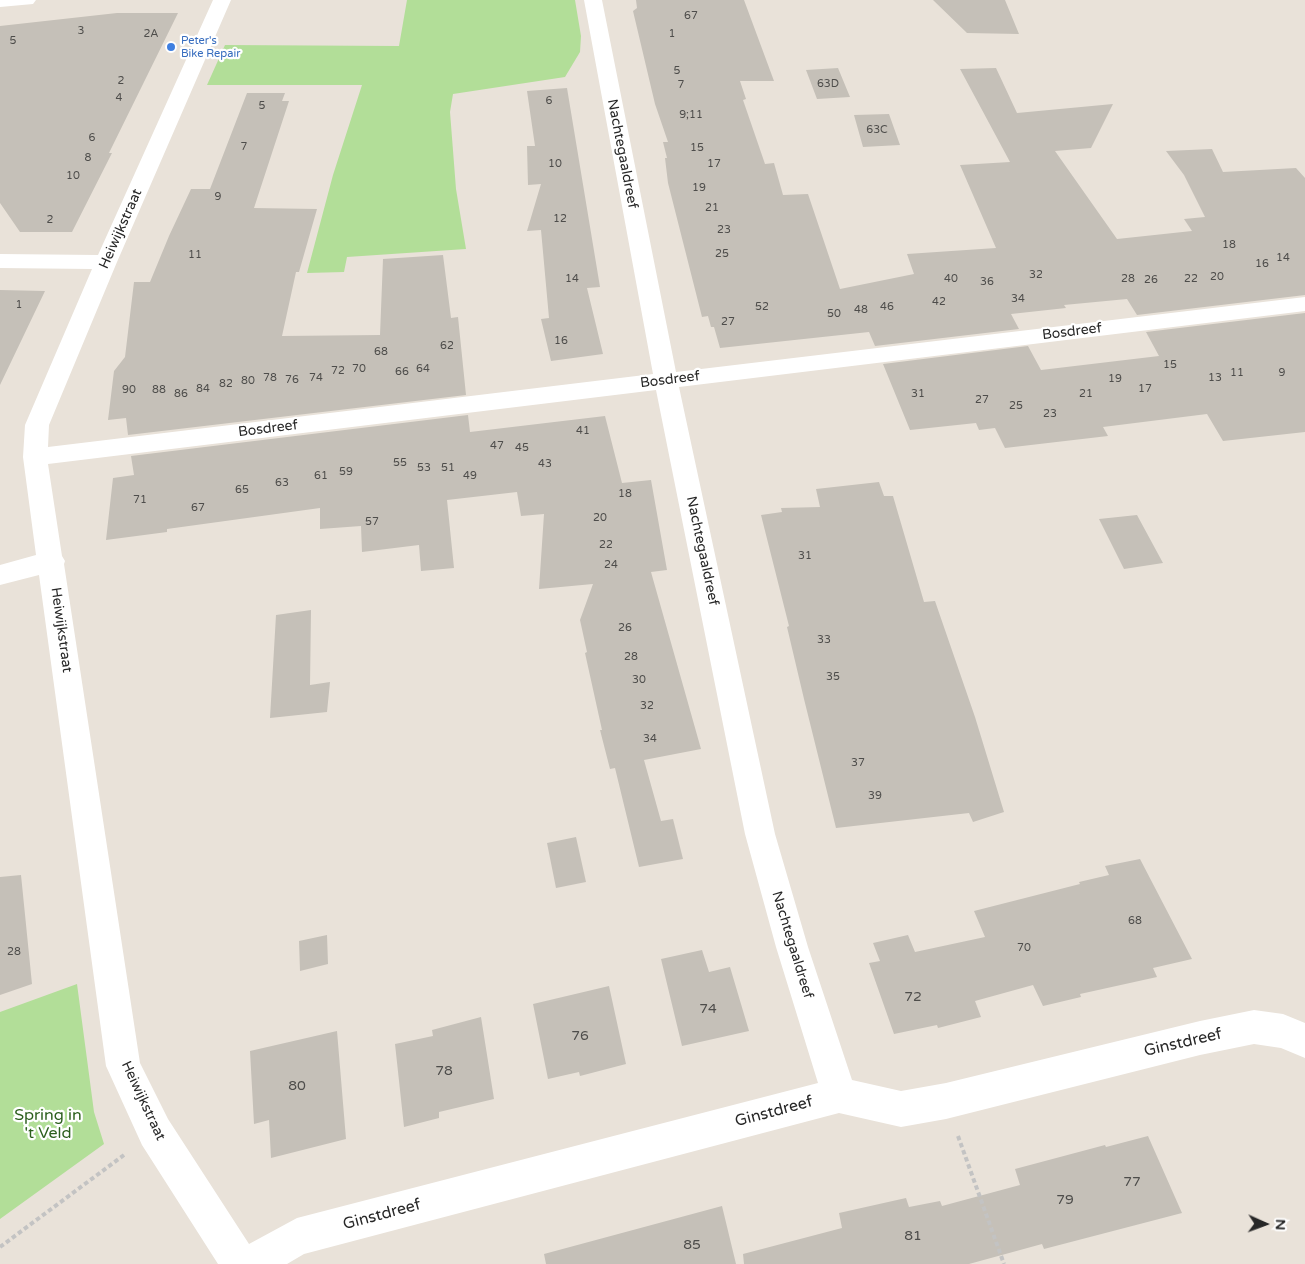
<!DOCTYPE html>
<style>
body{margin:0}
#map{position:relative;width:1305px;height:1264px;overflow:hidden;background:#e9e2d9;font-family:"Varela Round",sans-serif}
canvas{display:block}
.north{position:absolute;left:1240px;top:1199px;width:50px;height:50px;-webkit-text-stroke:4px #fff;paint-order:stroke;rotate:92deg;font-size:14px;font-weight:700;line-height:20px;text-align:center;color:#272727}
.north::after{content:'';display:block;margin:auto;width:18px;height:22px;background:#272727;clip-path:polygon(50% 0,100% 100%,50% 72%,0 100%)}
</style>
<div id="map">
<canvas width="1305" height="1264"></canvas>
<div class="north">N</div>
</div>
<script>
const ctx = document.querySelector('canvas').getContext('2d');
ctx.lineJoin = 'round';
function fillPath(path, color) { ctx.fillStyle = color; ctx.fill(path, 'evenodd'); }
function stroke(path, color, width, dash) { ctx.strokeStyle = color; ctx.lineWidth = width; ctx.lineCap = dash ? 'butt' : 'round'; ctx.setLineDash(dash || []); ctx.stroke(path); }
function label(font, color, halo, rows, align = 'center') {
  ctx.font = font + ' "Varela Round",sans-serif'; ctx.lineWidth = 4.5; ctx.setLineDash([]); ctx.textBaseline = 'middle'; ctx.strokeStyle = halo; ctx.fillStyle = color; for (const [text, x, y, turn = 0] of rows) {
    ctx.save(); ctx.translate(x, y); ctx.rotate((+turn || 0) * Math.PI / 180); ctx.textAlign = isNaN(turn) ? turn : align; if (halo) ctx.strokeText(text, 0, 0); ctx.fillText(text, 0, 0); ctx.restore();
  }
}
const green = new Path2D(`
 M 407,0 L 575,0 L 581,36 L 580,52 L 565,77 L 453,94 L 450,112 L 456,189 L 466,249 L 347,257 L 344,272 L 307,273 L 333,175 L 362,85 L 207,85 L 225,45 L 399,46 Z
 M 77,984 L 94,1112 L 104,1144 L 0,1219 L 0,1012 Z`);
const building = new Path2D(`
 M 636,0 L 744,0 L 774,81 L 740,81 L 746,99 L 743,100 L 765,164 L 774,163 L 783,195 L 808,194 L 840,289 L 914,274 L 907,254 L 996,248 L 960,165 L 1010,162 L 960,69 L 996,68 L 1017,113 L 1113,104 L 1091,148 L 1055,151 L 1117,239 L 1192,231 L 1184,219 L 1205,217 L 1184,175 L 1166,151 L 1212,149 L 1223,172 L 1296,168 L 1305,178 L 1305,295 L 1137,315 L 1127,299 L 1064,305 L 1066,308 L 1011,314 L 1019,329 L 875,346 L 869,332 L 720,348 L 714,327 L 711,327 L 708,316 L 702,317 L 668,183 L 665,158 L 667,158 L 663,142 L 668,142 L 655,104 L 633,11 L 637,8 Z
 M 933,0 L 1005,0 L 1019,34 L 967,33 Z
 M 117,13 L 178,13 L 109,153 L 112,153 L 72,232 L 20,232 L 0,203 L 0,26 Z
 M 838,68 L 850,97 L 817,99 L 806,70 Z
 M 567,88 L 600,287 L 587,288 L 603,354 L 551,361 L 541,319 L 549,318 L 541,230 L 527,231 L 541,184 L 528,185 L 527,146 L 535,146 L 527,91 Z
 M 247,93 L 285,93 L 282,101 L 289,101 L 254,208 L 317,209 L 299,272 L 296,272 L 282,336 L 380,335 L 383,259 L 443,255 L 451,318 L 458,317 L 466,395 L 128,435 L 126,418 L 108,420 L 114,371 L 125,357 L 134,282 L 150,282 L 169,236 L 191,189 L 210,189 Z
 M 889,114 L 900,145 L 863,147 L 854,115 Z
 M 0,290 L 45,291 L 0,385 Z
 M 1305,313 L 1305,432 L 1223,441 L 1207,414 L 1103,427 L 1108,436 L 1005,448 L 995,428 L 979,430 L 976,423 L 910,430 L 883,364 L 1028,346 L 1041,370 L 1159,356 L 1146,332 Z
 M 468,415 L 470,432 L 605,416 L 622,483 L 651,480 L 667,570 L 651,572 L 701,749 L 644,760 L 661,821 L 673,819 L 683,859 L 639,867 L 615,768 L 610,769 L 600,730 L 602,730 L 585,653 L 587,652 L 580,620 L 593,584 L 539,589 L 544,514 L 521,516 L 517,492 L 447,500 L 454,568 L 421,571 L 419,545 L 362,552 L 361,526 L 320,529 L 320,508 L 167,529 L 167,532 L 106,540 L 113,478 L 134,475 L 131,456 Z
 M 879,482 L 884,496 L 893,496 L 924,602 L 935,601 L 975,717 L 1004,812 L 973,822 L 969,813 L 836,828 L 804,699 L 787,627 L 789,626 L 761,515 L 782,512 L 781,508 L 820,507 L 816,489 Z
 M 1137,515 L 1163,563 L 1124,569 L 1099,519 Z
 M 311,610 L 310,685 L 330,682 L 327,712 L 270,718 L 276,615 Z
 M 576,837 L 586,882 L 556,888 L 547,843 Z
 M 1140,859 L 1192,959 L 1153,968 L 1157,977 L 1080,994 L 1081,997 L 1043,1006 L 1033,985 L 975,1001 L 981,1017 L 938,1028 L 937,1025 L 894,1034 L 869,963 L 880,961 L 873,943 L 908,935 L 915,952 L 985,937 L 974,911 L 1080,884 L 1079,882 L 1109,875 L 1105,866 Z
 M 21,875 L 32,984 L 0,995 L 0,877 Z
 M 327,935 L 328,964 L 300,971 L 299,941 Z
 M 702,950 L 709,972 L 730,967 L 749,1031 L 682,1046 L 661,959 Z
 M 609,986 L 626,1064 L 580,1076 L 579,1072 L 548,1079 L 533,1004 Z
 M 481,1017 L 494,1099 L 439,1112 L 439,1118 L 404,1127 L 395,1044 L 433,1036 L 432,1030 Z
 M 337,1031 L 346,1139 L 271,1158 L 269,1120 L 254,1124 L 250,1051 Z
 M 1148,1136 L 1182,1213 L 1044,1249 L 1042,1244 L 969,1264 L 744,1264 L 743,1254 L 842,1228 L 839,1213 L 906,1198 L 909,1207 L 940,1201 L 942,1206 L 1020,1185 L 1015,1169 L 1105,1145 L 1106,1147 Z
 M 722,1206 L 736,1264 L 546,1264 L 544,1254 Z`);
const path = new Path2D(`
 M 958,1136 L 1004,1264
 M 0,1247 L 124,1155`);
const street = new Path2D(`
 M 0,0 L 36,0 L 33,4 L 0,7 Z
 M 213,0 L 231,0 L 117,262 L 49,425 L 48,447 L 653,374 L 584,0 L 602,0 L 676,372 L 1305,297 L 1305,311 L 679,387 L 775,834 L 808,947 L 852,1080 L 901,1091 L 946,1083 L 1200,1021 L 1254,1010 L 1283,1014 L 1305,1023 L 1305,1058 L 1281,1048 L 1254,1044 L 1200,1055 L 946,1119 L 901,1127 L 839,1113 L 304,1254 L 287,1264 L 218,1264 L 142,1145 L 106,1066 L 39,575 L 0,585 L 0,565 L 36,555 L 23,457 L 25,425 L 92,269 L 0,268 L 0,254 L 98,255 ZM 656,390 L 745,834 L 776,947 L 818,1083 L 297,1218 L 249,1244 L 168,1119 L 140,1063 L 64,564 L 65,561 L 62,556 L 48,464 Z`);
const markers = [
 [171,47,5,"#3f7fe0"]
];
const numberNames = [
 ["67",691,16],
 ["3",81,31],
 ["2A",151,34],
 ["1",672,34],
 ["5",13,41],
 ["5",677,71],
 ["2",121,81],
 ["63D",828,84],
 ["7",681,85],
 ["4",119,98],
 ["6",549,101],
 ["5",262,106],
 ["9;11",691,115],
 ["63C",877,130],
 ["6",92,138],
 ["7",244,147],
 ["15",697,148],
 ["8",88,158],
 ["10",555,164],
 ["17",714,164],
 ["10",73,176],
 ["19",699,188],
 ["9",218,197],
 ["21",712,208],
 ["12",560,219],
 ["2",50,220],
 ["23",724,230],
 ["18",1229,245],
 ["25",722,254],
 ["11",195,255],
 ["14",1283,258],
 ["16",1262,264],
 ["32",1036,275],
 ["20",1217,277],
 ["14",572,279],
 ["40",951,279],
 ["28",1128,279],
 ["22",1191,279],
 ["26",1151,280],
 ["36",987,282],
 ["34",1018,299],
 ["42",939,302],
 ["1",19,305],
 ["52",762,307],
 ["46",887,307],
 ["48",861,310],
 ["50",834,314],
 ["27",728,322],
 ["16",561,341],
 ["62",447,346],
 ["68",381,352],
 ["15",1170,365],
 ["70",359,369],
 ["64",423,369],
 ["72",338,371],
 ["66",402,372],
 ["11",1237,373],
 ["9",1282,373],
 ["78",270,378],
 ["74",316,378],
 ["13",1215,378],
 ["19",1115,379],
 ["76",292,380],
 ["80",248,381],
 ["82",226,384],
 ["84",203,389],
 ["17",1145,389],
 ["90",129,390],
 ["88",159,390],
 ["86",181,394],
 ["31",918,394],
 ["21",1086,394],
 ["27",982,400],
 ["25",1016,406],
 ["23",1050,414],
 ["41",583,431],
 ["47",497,446],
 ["45",522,448],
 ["55",400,463],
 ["43",545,464],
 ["53",424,468],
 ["51",448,468],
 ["59",346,472],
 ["61",321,476],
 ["49",470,476],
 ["63",282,483],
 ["65",242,490],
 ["18",625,494],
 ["71",140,500],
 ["67",198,508],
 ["20",600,518],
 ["57",372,522],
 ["22",606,545],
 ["31",805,556],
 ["24",611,565],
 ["26",625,628],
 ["33",824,640],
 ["28",631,657],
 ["35",833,677],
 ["30",639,680],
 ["32",647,706],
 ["34",650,739],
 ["37",858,763],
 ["39",875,796],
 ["68",1135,921],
 ["70",1024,948],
 ["28",14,952]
];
const farShopnames = [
 ["Peter's",181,41],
 ["Bike Repair",181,54]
];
const streetNames = [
 ["Nachtegaaldreef",622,154,79],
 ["Heiwijkstraat",121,229,-66],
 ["Bosdreef",1072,332,-7],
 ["Bosdreef",670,380,-7],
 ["Bosdreef",268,429,-7],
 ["Nachtegaaldreef",702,551,78],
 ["Heiwijkstraat",61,630,82],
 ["Nachtegaaldreef",792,945,73],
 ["Heiwijkstraat",143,1101,65]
];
const nearNumbernames = [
 ["72",913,997],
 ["74",708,1009],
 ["76",580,1036],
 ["78",444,1071],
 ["80",297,1086],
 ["77",1132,1182],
 ["79",1065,1200],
 ["81",913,1236],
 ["85",692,1245]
];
const nearStreetnames = [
 ["Ginstdreef",1183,1043,-13],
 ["Ginstdreef",774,1112,-15],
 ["Ginstdreef",382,1215,-15]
];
const nearParknames = [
 ["Spring in",48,1116],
 ["'t Veld",48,1134]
];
fillPath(green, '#b2de98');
fillPath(building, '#c5c0b8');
stroke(path, '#c3c3c3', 4, [4.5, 3]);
fillPath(street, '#fff');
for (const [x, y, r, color] of markers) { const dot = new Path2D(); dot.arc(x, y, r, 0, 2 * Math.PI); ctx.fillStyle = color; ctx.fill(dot); stroke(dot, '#fff', 2); }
label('11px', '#4e4d4b', null, numberNames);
label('11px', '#366cbe', '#fff', farShopnames, 'left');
label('14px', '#272727', '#fff', streetNames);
label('14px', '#4e4d4b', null, nearNumbernames);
label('16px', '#272727', '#fff', nearStreetnames);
label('16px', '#2c5f1d', '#fff', nearParknames);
</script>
